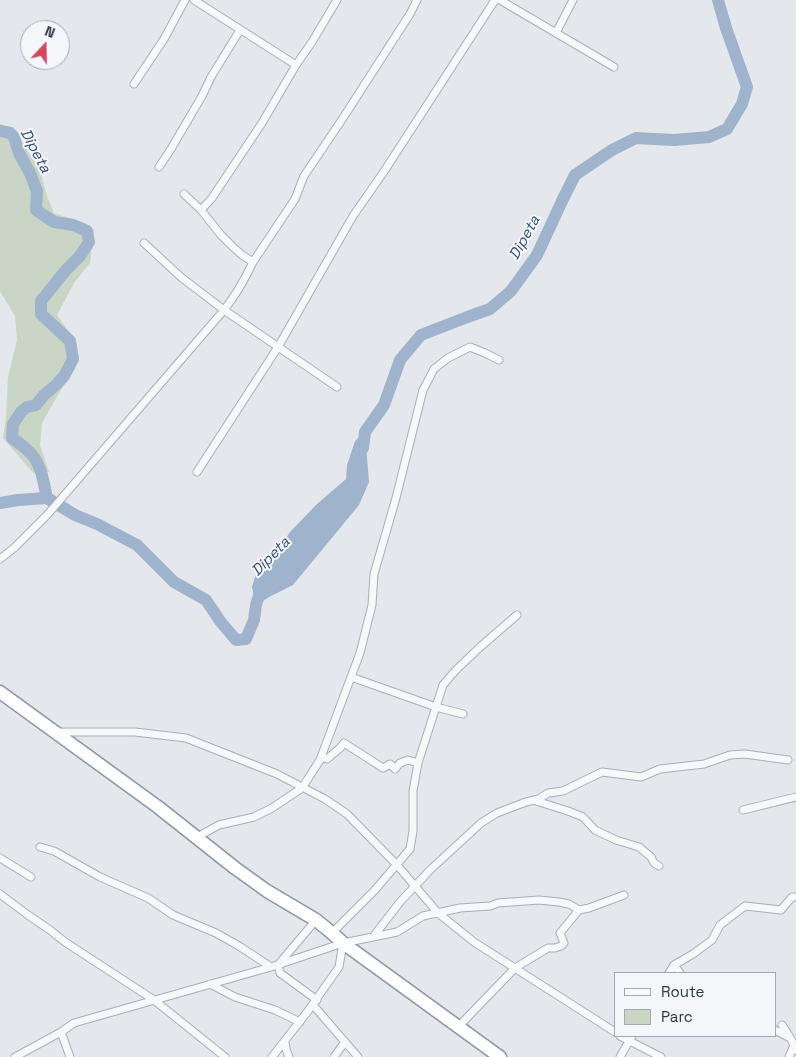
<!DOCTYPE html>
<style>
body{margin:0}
#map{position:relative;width:796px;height:1057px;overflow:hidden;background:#e4e7ec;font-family:"Space Grotesk",sans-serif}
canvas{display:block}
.legend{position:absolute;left:614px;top:972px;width:162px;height:65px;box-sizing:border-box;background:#f4f6f9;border:1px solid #a4a8b1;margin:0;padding:6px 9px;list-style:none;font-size:15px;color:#2b3445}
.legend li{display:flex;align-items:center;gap:10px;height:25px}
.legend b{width:25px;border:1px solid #a4a8b1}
.north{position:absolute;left:20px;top:20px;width:50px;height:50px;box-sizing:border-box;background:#f4f6f9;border:1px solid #a4a8b1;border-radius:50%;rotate:21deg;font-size:14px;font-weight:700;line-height:20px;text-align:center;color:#2b3445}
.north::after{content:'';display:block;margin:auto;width:18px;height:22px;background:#d1495b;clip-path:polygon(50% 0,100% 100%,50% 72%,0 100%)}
</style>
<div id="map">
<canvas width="796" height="1057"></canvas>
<ul class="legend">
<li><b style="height:6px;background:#f7f8fa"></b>Route</li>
<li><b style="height:14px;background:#c9d6c5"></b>Parc</li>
</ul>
<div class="north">N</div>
</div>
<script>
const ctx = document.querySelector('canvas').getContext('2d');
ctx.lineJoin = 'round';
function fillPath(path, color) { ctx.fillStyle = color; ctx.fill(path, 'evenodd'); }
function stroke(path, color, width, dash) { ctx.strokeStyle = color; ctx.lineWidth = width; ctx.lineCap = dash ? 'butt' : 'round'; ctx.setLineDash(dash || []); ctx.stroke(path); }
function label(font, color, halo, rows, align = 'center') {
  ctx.font = font + ' "Space Grotesk",sans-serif'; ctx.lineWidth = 4; ctx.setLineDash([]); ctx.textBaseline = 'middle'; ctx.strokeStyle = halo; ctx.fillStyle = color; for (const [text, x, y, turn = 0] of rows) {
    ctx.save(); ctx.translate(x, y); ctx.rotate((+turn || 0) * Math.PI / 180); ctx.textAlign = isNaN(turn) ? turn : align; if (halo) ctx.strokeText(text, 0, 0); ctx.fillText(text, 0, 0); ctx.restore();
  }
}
const green = new Path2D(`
 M 0,124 L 13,128 L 40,170 L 47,196 L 54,213 L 85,223 L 94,230 L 90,263 L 74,283 L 57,315 L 72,336 L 79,358 L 42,423 L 40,445 L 49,472 L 33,473 L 3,438 L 6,419 L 8,377 L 17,340 L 15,316 L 0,291 Z`);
const water = new Path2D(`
 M 365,432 L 369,482 L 359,505 L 293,585 L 271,596 L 256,605 L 252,587 L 256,574 L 269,564 L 290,532 L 317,504 L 346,479 L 347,465 L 355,441 Z`);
const river = new Path2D(`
 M 0,131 L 10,133 L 14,137 L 19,153 L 30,173 L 37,191 L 36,210 L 54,222 L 73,225 L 87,231 L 89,242 L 80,256 L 66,270 L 41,301 L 41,314 L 70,341 L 73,359 L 64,376 L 56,385 L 44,395 L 36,405 L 27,407 L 21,412 L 13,424 L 12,438 C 19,443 28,449 33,456 C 42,468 44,485 47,498 L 75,515 L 97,524 L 137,545 L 174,582 L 206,600 L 220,621 L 236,640 L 246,639 L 254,620 L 256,605 L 261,589
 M 363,448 L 365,432 L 384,405 L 400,360 L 421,335 L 470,316 L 490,309 L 511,291 L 537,255 L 562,201 L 575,175 L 612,150 L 636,138 L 674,140 L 709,137 L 727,129 L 742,104 L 747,87 L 726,28 L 718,0
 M 0,503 L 18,500 L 47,498`);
const street = new Path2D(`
 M 194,0 L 296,65
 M 500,0 L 614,67
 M 556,33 L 573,0
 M 134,84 L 164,39 L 185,0
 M 159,167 L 171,149 L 202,96 L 211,77 L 240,30
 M 201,210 L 212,198 L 262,123 L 296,65 L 312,42 L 337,0
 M 144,243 L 182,278 L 224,310 L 337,387
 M 253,262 L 295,199 L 304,176 L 343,118 L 410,14 L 417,0
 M 197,472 L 278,347 L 353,216 L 385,170 L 495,0
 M 0,559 L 14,548 L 48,514 L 224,310 C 236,295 245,279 253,262 L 242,255 L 233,247 L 221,235 L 201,210 L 184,194
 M 351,677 L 436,707 L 463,714
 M 57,732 L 135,732 L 186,738 L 277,774 L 325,799 L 347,814 L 397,865 L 438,913 L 474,942 L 615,1032
 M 321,757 L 327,759 L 340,748 L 344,743 L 383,768 L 390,764 L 395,769 L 400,763 L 408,760 L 418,763
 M 533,800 L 568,811 L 583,817 L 595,830 L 616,840 L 639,847 L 651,857 L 654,863 L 659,866
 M 743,810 L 796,797
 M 197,837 L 219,825 L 254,817 L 272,808 L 302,788 L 320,760 L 360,653 L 372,605 L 374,574 L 396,498 L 423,390 L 434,369 L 448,358 L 470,347 L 485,353 L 499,360
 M 40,847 L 54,851 L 100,877 L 148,898 L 173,915 L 216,933 L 239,946 L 271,967
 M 0,858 L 31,877
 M 0,894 L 28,915 L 50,930 L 65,942 L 154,1000 L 225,1057
 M 316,920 L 278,965 L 280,973 L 317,1000
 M 332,933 L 374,891 L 410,849 L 413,831 L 413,791 L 418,763 L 443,685 L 455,671 L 479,648 L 517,615
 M 373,937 L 397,932 L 423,916 L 460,908 L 490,906 L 498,903 L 539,900 L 559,902 L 569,904 L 579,910
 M 674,965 L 680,973
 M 669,973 L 674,965 L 693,954 L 712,940 L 720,925 L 745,906 L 781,910 L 792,897 L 796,897
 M 210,984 L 235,997 L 275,1010 L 300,1022
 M 313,1005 L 358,1057
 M 782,1025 L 791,1039 L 796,1050
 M 458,1027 L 515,968 L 548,948 L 555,948 L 561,946 L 564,943 L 560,933 L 579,910 L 589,908 L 624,895
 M 775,1030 L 790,1038
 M 61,1032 L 70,1057
 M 620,1036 L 661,1057
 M 285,1042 L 286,1049 L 289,1057
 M 15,1057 L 61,1032 L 74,1023 L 271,967 L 343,943 L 373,937 L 400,902 L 430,870 L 481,823 L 497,813 L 526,802 L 539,799 L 548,793 L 563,791 L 602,772 L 641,777 L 660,769 L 704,764 L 730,755 L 745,754 L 788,760
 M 272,1057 L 308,1011 L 339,967 L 343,943
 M 334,1057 L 345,1042
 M 620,1057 L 632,1036
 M 789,1057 L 794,1045`);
const highway = new Path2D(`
 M 0,692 L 158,807 L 235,868 L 267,891 L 316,920 L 332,933 L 343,943 L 500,1057`);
const waterNames = [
 ["Dipeta",35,151,62],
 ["Dipeta",525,238,-61],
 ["Dipeta",271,557,-46]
];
fillPath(green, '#c9d6c5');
fillPath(water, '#9fb4cc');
stroke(river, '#9fb4cc', 12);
stroke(street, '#a9aeb7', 9);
stroke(highway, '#8b94a3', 15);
stroke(street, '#f7f8fa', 7);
stroke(highway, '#fff', 12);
label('italic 15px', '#34527a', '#f4f6f9', waterNames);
</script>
